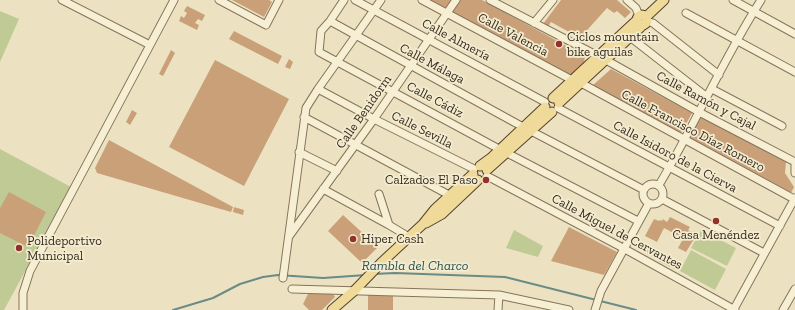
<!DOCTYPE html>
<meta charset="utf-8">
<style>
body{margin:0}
canvas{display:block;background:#ece2c1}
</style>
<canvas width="795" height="310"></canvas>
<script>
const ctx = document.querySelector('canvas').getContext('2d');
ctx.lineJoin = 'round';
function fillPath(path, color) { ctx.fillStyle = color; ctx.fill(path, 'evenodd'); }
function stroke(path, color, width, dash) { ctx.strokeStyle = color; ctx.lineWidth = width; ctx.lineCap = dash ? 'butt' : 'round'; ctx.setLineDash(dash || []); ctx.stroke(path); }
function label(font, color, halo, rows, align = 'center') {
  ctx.font = font + ' "Zilla Slab",serif'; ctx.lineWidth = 3.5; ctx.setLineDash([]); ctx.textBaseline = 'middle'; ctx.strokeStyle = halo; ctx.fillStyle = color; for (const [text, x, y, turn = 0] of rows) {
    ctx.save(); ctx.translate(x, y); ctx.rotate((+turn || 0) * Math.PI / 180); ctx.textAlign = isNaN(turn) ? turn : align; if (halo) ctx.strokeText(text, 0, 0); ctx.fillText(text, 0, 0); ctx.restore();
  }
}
const green = new Path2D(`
 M 0,11 L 19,19 L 0,62 Z
 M 0,149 L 71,187 L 4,310 L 0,310 Z
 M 514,230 L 543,246 L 538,257 L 506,248 Z
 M 701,230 L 736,248 L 727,266 L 691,248 Z
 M 691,250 L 726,269 L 715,290 L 680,271 Z`);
const stream = new Path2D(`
 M 374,274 L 395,273 L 505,277 L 636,310
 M 173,310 L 213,298 L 240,284 L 263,277 L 278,275 L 323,278 L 366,275`);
const building = new Path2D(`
 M 232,0 L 269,0 L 272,2 L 264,17 Z
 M 429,0 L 451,0 L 446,8 Z
 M 460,0 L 482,0 L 585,56 L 584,64 L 571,75 L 452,12 Z
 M 561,0 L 617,0 L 631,12 L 625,18 L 617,11 L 614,13 L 607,8 L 580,38 L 551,22 L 548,27 L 543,24 Z
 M 187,6 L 205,15 L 202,21 L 198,19 L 195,23 L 199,25 L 197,30 L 179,21 L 181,16 L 184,18 L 187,13 L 184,11 Z
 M 234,31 L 282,56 L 278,64 L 229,39 Z
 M 171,50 L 175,53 L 163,76 L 159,74 Z
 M 289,59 L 293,62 L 290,69 L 285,67 Z
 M 215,60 L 289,99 L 244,186 L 169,147 Z
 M 611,69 L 692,113 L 681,133 L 592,86 Z
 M 132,110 L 137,113 L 130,125 L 126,122 Z
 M 701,117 L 786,162 L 785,173 L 794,187 L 791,193 L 689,138 Z
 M 109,140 L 233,207 L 231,212 L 97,173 L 95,168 Z
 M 9,192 L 46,212 L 28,247 L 0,233 L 0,208 Z
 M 234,207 L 244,210 L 243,215 L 233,212 Z
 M 343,215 L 378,247 L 362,263 L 328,231 Z
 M 670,217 L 690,227 L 688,230 L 692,232 L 697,231 L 696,235 L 692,238 L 694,239 L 686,252 L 678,248 L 687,232 L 685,231 L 681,237 L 664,228 L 657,242 L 645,236 L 654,219 L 659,221 L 660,220 L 662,221 L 663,219 L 667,222 Z
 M 569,227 L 617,252 L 604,275 L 551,261 Z
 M 647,247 L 656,251 L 654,256 L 645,251 Z
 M 662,255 L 673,259 L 672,260 L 679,263 L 675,269 L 659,261 Z
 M 308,294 L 333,294 L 335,297 L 322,310 L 309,310 L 303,304 Z
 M 368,295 L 393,296 L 393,310 L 368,310 Z`);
const minor = new Path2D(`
 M 62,0 L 150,45
 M 219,0 L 266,25 L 279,0
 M 344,0 L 330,21 L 321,31 L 319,52 L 499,149
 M 355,0 L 545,102
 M 422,0 L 572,80
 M 490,0 L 606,60 L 699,112 L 795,162
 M 627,0 L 636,8 L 639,16
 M 733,0 L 795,34
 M 686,13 L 795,72
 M 330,21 L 523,127
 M 646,21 L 653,23 L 719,75
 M 534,23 L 553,0
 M 630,37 L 707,97
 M 581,83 L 794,199
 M 318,89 L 374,119 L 474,169
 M 712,89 L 782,126
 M 558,108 L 780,226
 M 304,117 L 449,195
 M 531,131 L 644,190
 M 299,152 L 337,171
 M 507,153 L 638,221
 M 795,164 L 795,173
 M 487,176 L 623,248 L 735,310
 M643 194a10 10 0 1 1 20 0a10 10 0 1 1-20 0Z
 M 659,185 C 695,125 723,59 761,0
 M 323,189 L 389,225 L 409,237
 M 379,194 L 389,225
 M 662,199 L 764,253
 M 290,235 L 374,119 L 456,0
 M 283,278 L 306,108 L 318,89 L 381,0
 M 292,289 L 499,295 L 569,310
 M 734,309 L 795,198
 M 23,310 L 23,293 L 30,271 L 174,0
 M 498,310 L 499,295
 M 595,310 L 601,291 L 649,203
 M 783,310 L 795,289`);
const major = new Path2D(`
 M637 20a5 5 0 1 1 10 0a5 5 0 1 1-10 0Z
 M 646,17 L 664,0
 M 553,98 L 637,20
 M 559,103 L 644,24
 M 480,166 L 491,158 L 545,107
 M 487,170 L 552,112
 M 426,223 L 442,214 L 478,180
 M 332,310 L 355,290 L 381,263 L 423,224 L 435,209 L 473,174`);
const markers = [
 [559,44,4,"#92322b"],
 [486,180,4,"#92322b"],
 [716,221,4,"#92322b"],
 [353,239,4,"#92322b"],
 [19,248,4,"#92322b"]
];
const streetNames = [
 ["Calle Valencia",513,35,28],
 ["Calle Almería",456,40,28],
 ["Calle Málaga",432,64,28],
 ["Calle Cádiz",435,100,28],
 ["Calle Ramón y Cajal",706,101,28],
 ["Calle Benidorm",364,112,-55],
 ["Calle Sevilla",422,130,27],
 ["Calle Francisco Díaz Romero",693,131,28],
 ["Calle Isidoro de la Cierva",675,157,28],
 ["Calle Miguel de Cervantes",617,232,28]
];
const poiNames = [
 ["Ciclos mountain",567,37],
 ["bike aguilas",567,52],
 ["Calzados El Paso",478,180,"right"],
 ["Casa Menéndez",716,235,"center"],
 ["Hiper Cash",361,239],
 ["Polideportivo",27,241],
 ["Municipal",27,256]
];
const waterNames = [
 ["Rambla del Charco",415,266]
];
fillPath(green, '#c0ca95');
stroke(stream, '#6b8c86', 2);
fillPath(building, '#c9a078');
stroke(minor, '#857459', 9);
stroke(major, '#53422e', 11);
stroke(minor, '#f7efd4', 7);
stroke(major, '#efda99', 9);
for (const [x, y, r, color] of markers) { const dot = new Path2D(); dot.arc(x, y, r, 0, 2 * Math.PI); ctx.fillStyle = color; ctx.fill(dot); stroke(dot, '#f4ecd0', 1.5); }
label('13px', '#352a1d', '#f4ecd0', streetNames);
label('13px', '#352a1d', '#f4ecd0', poiNames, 'left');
label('italic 14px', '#2d5454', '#f4ecd0', waterNames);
</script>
